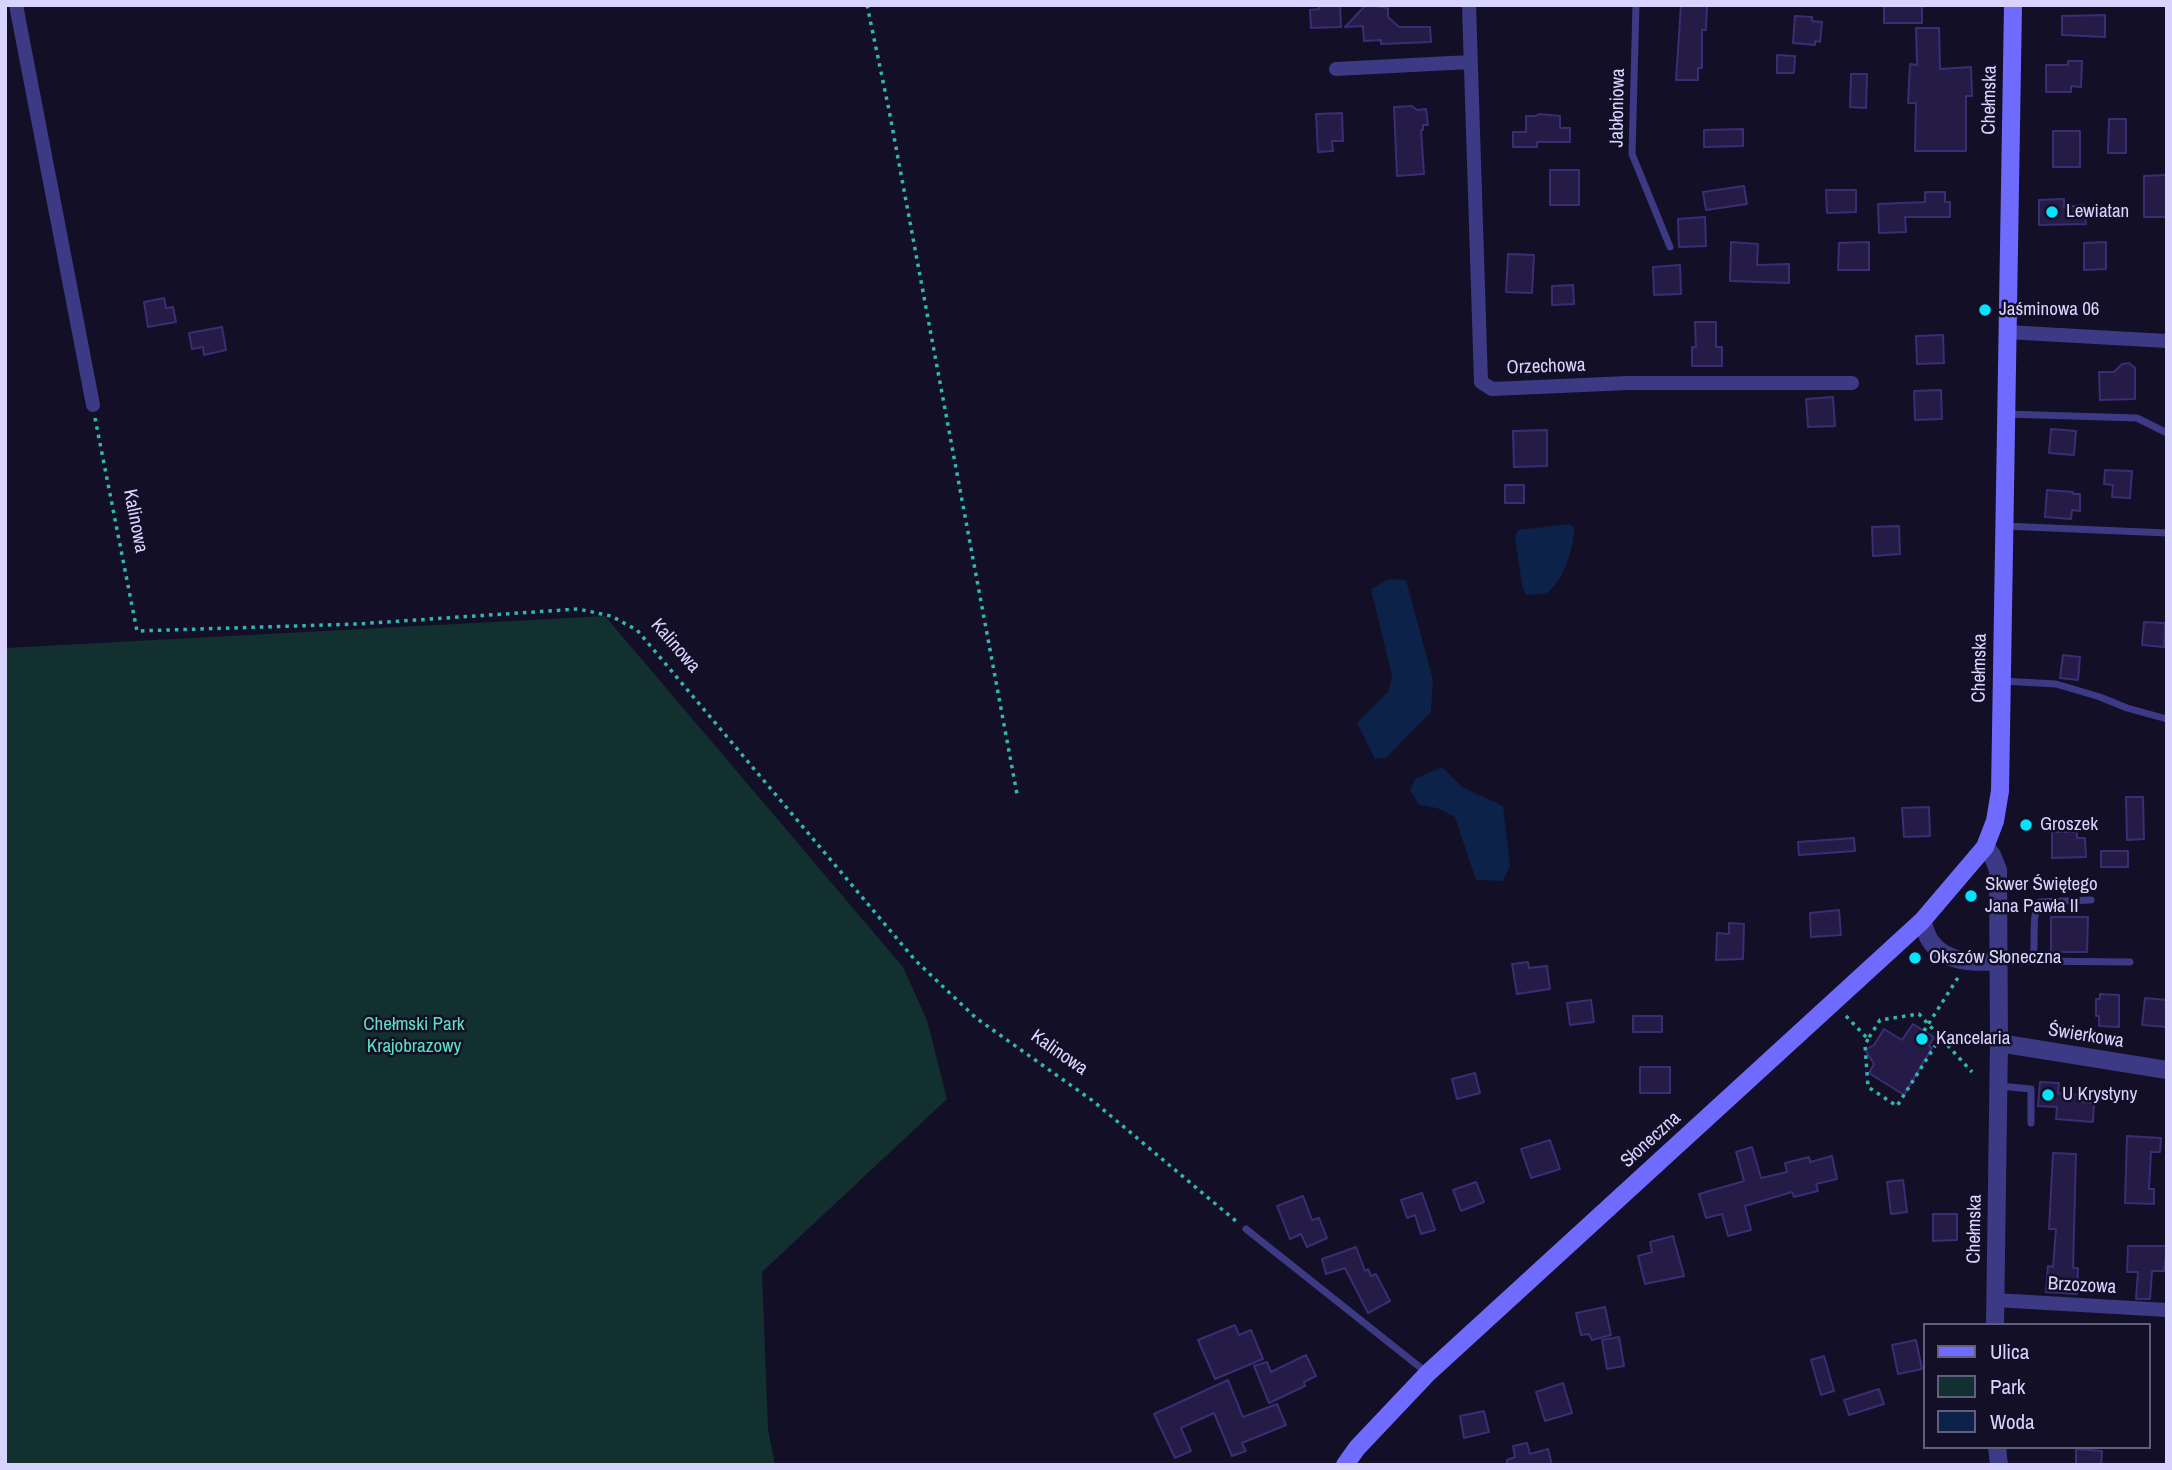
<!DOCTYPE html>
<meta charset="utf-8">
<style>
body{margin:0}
#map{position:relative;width:2172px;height:1470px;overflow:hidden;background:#130f26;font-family:"Archivo Narrow",sans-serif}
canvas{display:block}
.frame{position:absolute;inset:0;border:7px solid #d9d4ff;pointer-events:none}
.legend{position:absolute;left:1923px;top:1323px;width:228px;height:126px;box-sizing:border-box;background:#130f26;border:2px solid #625e7d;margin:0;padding:9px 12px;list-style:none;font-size:21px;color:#d9d4ff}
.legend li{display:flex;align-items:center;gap:14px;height:35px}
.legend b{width:35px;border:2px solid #625e7d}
</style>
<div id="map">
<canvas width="2172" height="1470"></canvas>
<div class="frame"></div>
<ul class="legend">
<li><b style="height:9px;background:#6f6bff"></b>Ulica</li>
<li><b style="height:19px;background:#12302f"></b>Park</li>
<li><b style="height:19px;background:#0c2248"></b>Woda</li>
</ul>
</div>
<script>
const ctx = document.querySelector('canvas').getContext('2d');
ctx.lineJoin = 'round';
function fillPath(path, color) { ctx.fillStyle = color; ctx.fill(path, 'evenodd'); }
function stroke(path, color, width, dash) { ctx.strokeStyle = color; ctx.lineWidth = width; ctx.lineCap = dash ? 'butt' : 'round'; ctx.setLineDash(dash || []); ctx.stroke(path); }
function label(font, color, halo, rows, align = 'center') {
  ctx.font = font + ' "Archivo Narrow",sans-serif'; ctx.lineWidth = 5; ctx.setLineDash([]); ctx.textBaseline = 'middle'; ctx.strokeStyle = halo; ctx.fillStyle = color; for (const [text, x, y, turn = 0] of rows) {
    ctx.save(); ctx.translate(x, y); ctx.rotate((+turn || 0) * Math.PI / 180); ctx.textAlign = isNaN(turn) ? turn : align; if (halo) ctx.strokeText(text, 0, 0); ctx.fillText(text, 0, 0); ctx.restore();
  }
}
const green = new Path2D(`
 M 605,616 L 903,967 L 927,1020 L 947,1099 L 762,1272 L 768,1429 L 775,1465 L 5,1465 L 5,648 Z`);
const water = new Path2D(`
 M 1569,524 L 1574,527 C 1575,544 1563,582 1548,592 C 1542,595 1533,594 1526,595 L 1522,585 L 1515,537 L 1518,530 Z
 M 1389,579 L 1406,580 L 1433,680 L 1431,712 L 1386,758 L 1375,759 L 1357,723 L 1388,692 L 1392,676 L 1371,589 Z
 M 1442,767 L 1462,787 L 1503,806 L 1510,866 L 1503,881 L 1476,880 L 1455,817 L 1437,808 L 1419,805 L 1410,790 L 1415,779 Z`);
const building = new Path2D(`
 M 1319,5 L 1340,5 L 1341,27 L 1311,28 L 1310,10 L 1319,9 Z
 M 1366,5 L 1388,8 L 1388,17 L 1399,27 L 1430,27 L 1431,42 L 1381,44 L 1381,40 L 1364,41 L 1363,26 L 1345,27 Z
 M 1681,5 L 1707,5 L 1706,30 L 1702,30 L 1702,68 L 1698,68 L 1698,80 L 1676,80 Z
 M 1884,5 L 1922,5 L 1922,23 L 1884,23 Z
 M 2105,15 L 2105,37 L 2062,35 L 2062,16 Z
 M 1795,16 L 1812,17 L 1812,21 L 1822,22 L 1820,42 L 1815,41 L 1815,45 L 1793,43 Z
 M 1916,28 L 1939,28 L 1940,69 L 1971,67 L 1972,96 L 1966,96 L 1966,151 L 1915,151 L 1916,103 L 1908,103 L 1910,64 L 1917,65 Z
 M 1777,55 L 1795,56 L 1794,73 L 1777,73 Z
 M 2068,61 L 2082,61 L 2081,87 L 2071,86 L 2071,92 L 2046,92 L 2046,65 L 2068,65 Z
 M 1851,74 L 1867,74 L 1866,108 L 1850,107 Z
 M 1412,106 L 1417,110 L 1426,109 L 1428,125 L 1423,125 L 1423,130 L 1421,130 L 1424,174 L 1397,176 L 1394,107 Z
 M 1342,113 L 1343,141 L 1332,141 L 1333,151 L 1318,152 L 1316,114 Z
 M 1539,114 L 1560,116 L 1560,128 L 1570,128 L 1570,142 L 1537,142 L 1537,147 L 1513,147 L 1513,132 L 1526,132 L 1526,116 L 1536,116 Z
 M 2109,119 L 2126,119 L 2126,153 L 2108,153 Z
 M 1743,129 L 1743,146 L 1704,147 L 1704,130 Z
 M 2053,131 L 2080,131 L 2080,167 L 2053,167 Z
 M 1550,170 L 1579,170 L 1579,205 L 1550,205 Z
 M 2167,175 L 2167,217 L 2144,217 L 2144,176 Z
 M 1744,186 L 1747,204 L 1706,210 L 1703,192 Z
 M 1826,190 L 1856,190 L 1856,212 L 1827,213 Z
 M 1925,192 L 1945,192 L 1945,202 L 1950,202 L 1950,217 L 1905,217 L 1906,232 L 1879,233 L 1878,204 L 1925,202 Z
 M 2064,199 L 2064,207 L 2084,205 L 2086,224 L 2039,225 L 2039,200 Z
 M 1705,217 L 1706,246 L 1679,247 L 1678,219 Z
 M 1731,242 L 1758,244 L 1757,265 L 1789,264 L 1789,283 L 1730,281 Z
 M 1869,242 L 1869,270 L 1838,270 L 1839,243 Z
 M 2106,242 L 2106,269 L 2084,270 L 2084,243 Z
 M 1508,254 L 1534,255 L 1532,293 L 1506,292 Z
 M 1680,265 L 1681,294 L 1654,295 L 1653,267 Z
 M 1573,285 L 1574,304 L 1552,305 L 1552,286 Z
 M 164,298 L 166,308 L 173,307 L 176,322 L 148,327 L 144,302 Z
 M 1695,322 L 1716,322 L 1716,347 L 1722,347 L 1722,366 L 1692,366 L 1692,347 L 1696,347 Z
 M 222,327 L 226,350 L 204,355 L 203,347 L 192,349 L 189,333 Z
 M 1943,335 L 1944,363 L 1917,364 L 1916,336 Z
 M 2129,363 L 2135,368 L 2135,399 L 2100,400 L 2099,372 L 2114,372 L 2122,364 Z
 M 1941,390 L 1942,419 L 1915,420 L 1914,391 Z
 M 1833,397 L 1835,426 L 1808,427 L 1806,399 Z
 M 2051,429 L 2076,431 L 2074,455 L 2049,453 Z
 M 1547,430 L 1547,466 L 1514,467 L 1513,431 Z
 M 2105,470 L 2132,471 L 2130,498 L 2112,497 L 2113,485 L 2104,484 Z
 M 1505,485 L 1524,485 L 1524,503 L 1505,503 Z
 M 2047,490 L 2073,492 L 2073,494 L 2080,494 L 2080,511 L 2072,510 L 2071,519 L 2045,517 Z
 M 1899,526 L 1900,554 L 1873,556 L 1872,527 Z
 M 2144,622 L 2165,623 L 2164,647 L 2142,645 Z
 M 2063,655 L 2080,657 L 2078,680 L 2060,678 Z
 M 2126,797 L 2143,797 L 2144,839 L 2127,840 Z
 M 1929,807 L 1930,836 L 1904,837 L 1902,808 Z
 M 2052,832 L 2077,832 L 2077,838 L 2085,838 L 2086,857 L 2052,858 Z
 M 1854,838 L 1855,851 L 1799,855 L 1798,842 Z
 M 2101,851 L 2128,851 L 2128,867 L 2101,867 Z
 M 1839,910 L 1841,935 L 1811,937 L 1810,913 Z
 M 2051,917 L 2088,917 L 2087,952 L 2051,952 Z
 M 1729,923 L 1744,924 L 1743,959 L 1716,960 L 1717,933 L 1729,934 Z
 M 1528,962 L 1529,968 L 1547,966 L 1550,989 L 1517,994 L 1512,964 Z
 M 2100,994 L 2119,995 L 2119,1027 L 2099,1026 L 2099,1016 L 2096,1016 L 2096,999 L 2100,999 Z
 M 2145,998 L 2167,1000 L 2167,1027 L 2142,1025 Z
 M 1591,1000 L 1594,1022 L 1570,1025 L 1567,1003 Z
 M 1633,1016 L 1662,1016 L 1662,1032 L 1633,1032 Z
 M 1913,1024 L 1934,1037 L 1929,1046 L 1932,1048 L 1904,1095 L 1869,1073 L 1874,1064 L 1865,1050 L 1874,1045 L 1884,1029 L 1902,1040 Z
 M 1640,1067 L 1670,1067 L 1670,1093 L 1640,1093 Z
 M 1475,1073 L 1480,1093 L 1457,1099 L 1452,1079 Z
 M 2040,1082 L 2059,1083 L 2058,1093 L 2082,1095 L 2082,1102 L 2094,1103 L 2093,1122 L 2056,1119 L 2057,1107 L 2038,1106 Z
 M 2127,1136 L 2161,1138 L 2160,1152 L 2151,1152 L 2149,1189 L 2154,1189 L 2154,1204 L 2125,1203 Z
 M 1550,1140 L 1560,1169 L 1531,1178 L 1521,1149 Z
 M 1752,1147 L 1761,1178 L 1787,1172 L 1785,1163 L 1809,1157 L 1810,1162 L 1832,1156 L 1837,1179 L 1816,1184 L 1818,1191 L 1794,1197 L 1792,1192 L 1745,1206 L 1751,1230 L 1728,1236 L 1722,1214 L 1706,1218 L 1699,1194 L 1744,1181 L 1736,1152 Z
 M 2053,1153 L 2076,1154 L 2073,1268 L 2078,1268 L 2077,1294 L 2046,1292 L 2048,1266 L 2053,1267 L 2056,1229 L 2049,1229 Z
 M 1903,1180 L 1907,1212 L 1891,1214 L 1887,1182 Z
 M 1476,1182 L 1484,1202 L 1461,1211 L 1453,1190 Z
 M 1422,1193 L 1435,1230 L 1421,1234 L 1415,1215 L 1407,1218 L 1401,1200 Z
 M 1303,1196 L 1312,1220 L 1319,1218 L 1327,1238 L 1307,1247 L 1301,1234 L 1290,1239 L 1277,1206 Z
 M 1933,1214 L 1957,1214 L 1957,1240 L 1933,1241 Z
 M 1673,1236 L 1684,1276 L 1645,1284 L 1638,1256 L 1652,1252 L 1650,1242 Z
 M 2128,1246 L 2167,1246 L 2164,1271 L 2152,1271 L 2150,1299 L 2136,1299 L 2138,1272 L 2127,1272 Z
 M 1356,1247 L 1365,1271 L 1368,1269 L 1371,1276 L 1376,1274 L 1390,1301 L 1368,1313 L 1345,1268 L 1326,1274 L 1322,1259 Z
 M 1605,1307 L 1611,1335 L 1592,1340 L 1589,1334 L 1581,1335 L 1576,1313 Z
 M 1235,1325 L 1239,1335 L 1251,1330 L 1263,1359 L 1215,1379 L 1198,1340 Z
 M 1619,1337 L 1624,1366 L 1607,1369 L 1602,1340 Z
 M 1916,1340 L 1922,1369 L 1898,1374 L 1892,1345 Z
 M 1306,1355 L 1316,1376 L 1304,1382 L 1305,1386 L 1269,1403 L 1254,1366 L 1267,1362 L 1271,1372 Z
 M 1824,1356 L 1834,1391 L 1821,1395 L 1811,1360 Z
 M 1228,1380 L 1243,1417 L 1277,1404 L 1286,1425 L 1242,1443 L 1246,1451 L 1232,1456 L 1214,1413 L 1181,1428 L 1191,1451 L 1175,1458 L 1154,1414 Z
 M 1563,1383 L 1572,1413 L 1545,1421 L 1536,1392 Z
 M 1879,1389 L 1884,1404 L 1849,1415 L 1844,1400 Z
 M 1484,1411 L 1489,1432 L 1464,1438 L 1460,1416 Z
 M 1527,1443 L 1530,1454 L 1548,1449 L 1552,1465 L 1507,1465 L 1507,1460 L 1515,1457 L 1513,1446 Z
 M 2076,1449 L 2102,1451 L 2101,1465 L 2076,1465 Z`);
const path = new Path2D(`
 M 867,5 L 889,110 L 1017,794
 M 95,418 L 137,631 L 357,624 L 578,609 L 611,616 L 637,630 L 915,960 L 976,1018 L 1093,1101 L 1237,1222
 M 1846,1016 L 1868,1039 L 1880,1020 L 1919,1014 L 1972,1072
 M 1924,1031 L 1959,976
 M 1868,1039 L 1865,1045 L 1868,1087 L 1897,1106 L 1935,1046`);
const service = new Path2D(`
 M 1636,5 L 1632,154 L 1670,247
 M 2006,414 L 2137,418 L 2167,433
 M 2004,526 L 2167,533
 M 2002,681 L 2056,684 L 2100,697 L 2127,708 L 2167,719
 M 1998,961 L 2026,961 L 2033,958 C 2036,941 2031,918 2039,902 L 2091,900
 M 2026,961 L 2130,962
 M 1999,1086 L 2031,1089 L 2031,1123
 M 1246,1229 L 1426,1372`);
const minor = new Path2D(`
 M 16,5 L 93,405
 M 1469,5 L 1481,382 L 1492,389 L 1628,383 L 1852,383
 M 1336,69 L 1470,62
 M 2006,332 L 2167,341
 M 1995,1300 L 2167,1310`);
const tertiary = new Path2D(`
 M 1985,847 L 1992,855 L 1998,870 L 1999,1043 L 1995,1325
 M 1922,921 C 1925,928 1927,937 1931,942 C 1946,963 1975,963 1998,961
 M 1999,1043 L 2167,1070
 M 1997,1447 L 1999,1465`);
const secondary = new Path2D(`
 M 1345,1465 L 1357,1448 L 1428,1373 L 1922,921 L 1985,847 L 1995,821 L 2000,791 L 2013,5`);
const markers = [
 [2052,212,7,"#00e5ff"],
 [1985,310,7,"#00e5ff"],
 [2026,825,7,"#00e5ff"],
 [1971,896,7,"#00e5ff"],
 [1915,958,7,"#00e5ff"],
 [1922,1039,7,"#00e5ff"],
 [2048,1095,7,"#00e5ff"]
];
const streetNames = [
 ["Chełmska",1990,100,-89],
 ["Jabłoniowa",1618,108,-89],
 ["Orzechowa",1546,367,-2],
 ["Kalinowa",135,521,79],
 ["Kalinowa",675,646,49],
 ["Chełmska",1980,668,-89],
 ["Świerkowa",2086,1036,9],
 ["Kalinowa",1059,1053,35],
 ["Słoneczna",1651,1140,-42],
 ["Chełmska",1975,1229,-89],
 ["Brzozowa",2082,1286,3]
];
const poiNames = [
 ["Lewiatan",2066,212],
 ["Jaśminowa 06",1999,310],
 ["Groszek",2040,825],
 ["Skwer Świętego",1985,885],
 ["Jana Pawła II",1985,907],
 ["Okszów Słoneczna",1929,958],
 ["Kancelaria",1936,1039],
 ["U Krystyny",2062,1095]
];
const parkNames = [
 ["Chełmski Park",414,1025],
 ["Krajobrazowy",414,1047]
];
fillPath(green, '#12302f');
fillPath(water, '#0c2248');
fillPath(building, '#241b47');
stroke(building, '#3b2d73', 2);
stroke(path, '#2fb8b0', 3.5, [3.5, 5]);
stroke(service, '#3d3a85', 7);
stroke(minor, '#3d3a85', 14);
stroke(tertiary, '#3d3a85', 18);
stroke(secondary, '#6f6bff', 18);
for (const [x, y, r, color] of markers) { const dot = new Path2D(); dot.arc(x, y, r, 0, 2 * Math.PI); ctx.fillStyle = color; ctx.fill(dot); stroke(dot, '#130f26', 2.5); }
label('19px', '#d9d4ff', '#130f26', streetNames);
label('19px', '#d9d4ff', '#130f26', poiNames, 'left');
label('19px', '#5fe0c0', '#130f26', parkNames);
</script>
